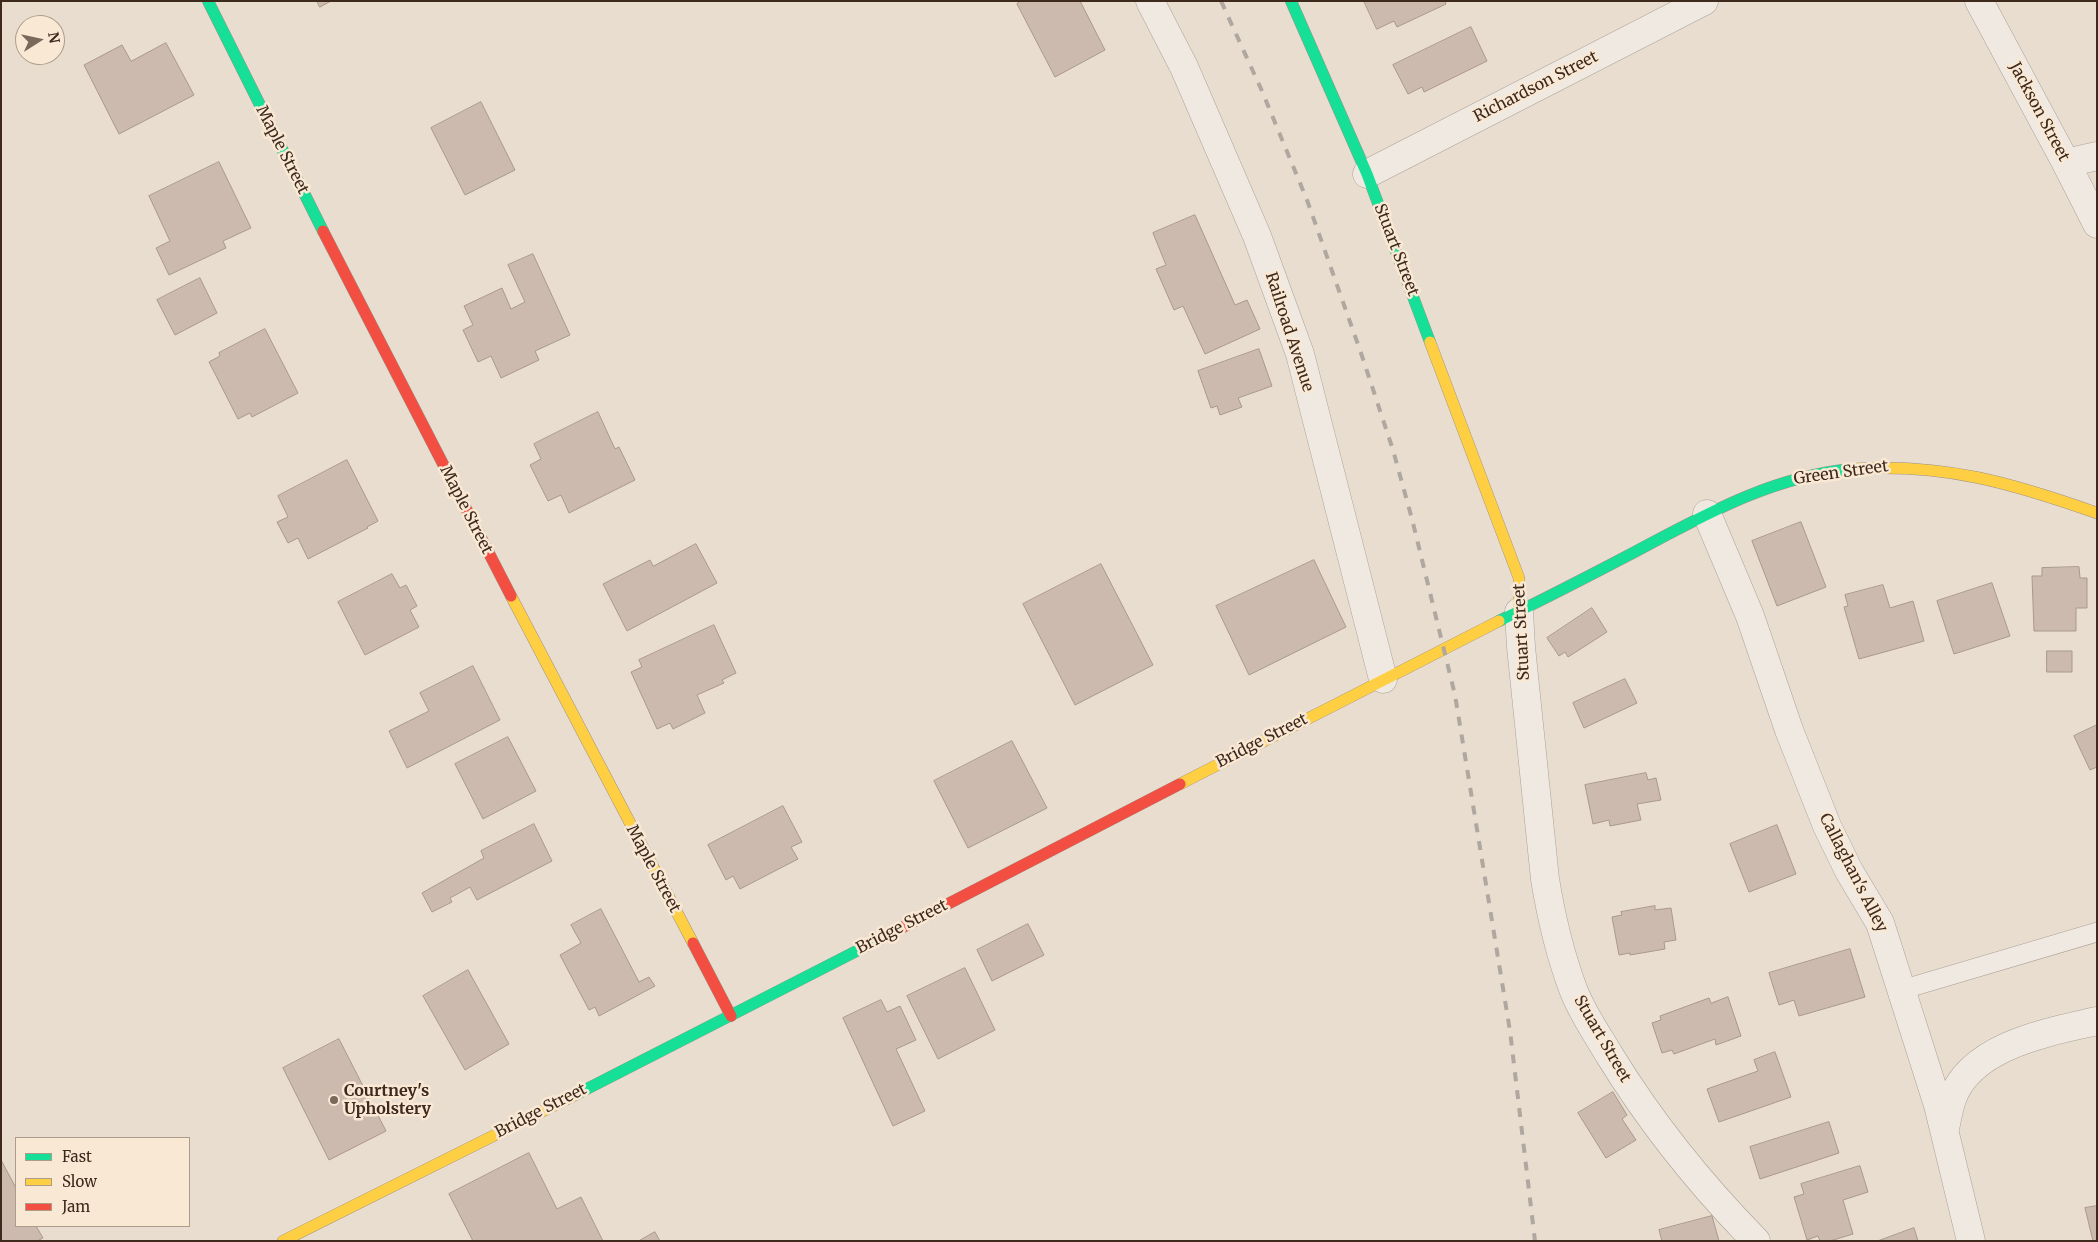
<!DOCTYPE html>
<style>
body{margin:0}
#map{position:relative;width:2098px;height:1242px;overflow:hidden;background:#e8ddce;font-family:Merriweather,serif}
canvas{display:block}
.frame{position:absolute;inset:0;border:2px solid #3e291d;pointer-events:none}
.legend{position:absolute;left:15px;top:1137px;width:175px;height:90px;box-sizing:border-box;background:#f9e9d4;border:1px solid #ae9c8b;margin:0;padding:6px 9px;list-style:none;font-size:15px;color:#3e291d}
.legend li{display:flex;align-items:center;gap:10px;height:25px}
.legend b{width:25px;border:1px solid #ae9c8b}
.north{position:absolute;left:15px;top:15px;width:50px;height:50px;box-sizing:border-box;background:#f9e9d4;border:1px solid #ae9c8b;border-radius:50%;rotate:80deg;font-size:14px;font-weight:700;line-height:20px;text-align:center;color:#3e291d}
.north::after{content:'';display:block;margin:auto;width:18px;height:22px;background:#7a685b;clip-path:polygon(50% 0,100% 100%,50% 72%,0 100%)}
</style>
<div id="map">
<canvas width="2098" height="1242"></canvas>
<div class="frame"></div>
<ul class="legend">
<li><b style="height:6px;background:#16e098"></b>Fast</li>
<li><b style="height:6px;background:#ffcf43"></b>Slow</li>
<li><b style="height:6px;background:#f24e42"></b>Jam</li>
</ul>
<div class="north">N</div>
</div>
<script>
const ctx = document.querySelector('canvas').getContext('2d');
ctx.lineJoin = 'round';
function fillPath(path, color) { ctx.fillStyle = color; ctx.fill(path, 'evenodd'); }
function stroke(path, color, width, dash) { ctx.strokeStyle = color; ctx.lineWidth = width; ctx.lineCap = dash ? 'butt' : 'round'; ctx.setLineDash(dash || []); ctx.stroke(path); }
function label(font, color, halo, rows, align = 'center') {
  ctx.font = font + ' Merriweather,serif'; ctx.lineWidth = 5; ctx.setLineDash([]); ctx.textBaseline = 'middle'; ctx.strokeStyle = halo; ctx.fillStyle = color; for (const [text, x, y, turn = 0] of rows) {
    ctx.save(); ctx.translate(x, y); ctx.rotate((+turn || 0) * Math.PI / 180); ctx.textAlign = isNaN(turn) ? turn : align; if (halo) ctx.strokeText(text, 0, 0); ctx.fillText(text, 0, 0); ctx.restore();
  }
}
const building = new Path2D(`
 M 317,1 L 331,1 L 320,7 Z
 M 1021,1 L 1080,1 L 1105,50 L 1055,77 L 1017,4 Z
 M 1364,1 L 1445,1 L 1446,4 L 1397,27 L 1394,21 L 1377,29 Z
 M 1471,27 L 1487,61 L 1424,92 L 1422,87 L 1408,94 L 1393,65 Z
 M 166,43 L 194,95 L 119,134 L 84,65 L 122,45 L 131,61 Z
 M 481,102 L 515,170 L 465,195 L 431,128 Z
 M 219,162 L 251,228 L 223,241 L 226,248 L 169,275 L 156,248 L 170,241 L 149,196 Z
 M 1195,215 L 1235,305 L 1247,300 L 1260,329 L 1205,354 L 1183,306 L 1174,310 L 1156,269 L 1166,265 L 1153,233 Z
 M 533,254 L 570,335 L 535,351 L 539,360 L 501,378 L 491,356 L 478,362 L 463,330 L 473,325 L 464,306 L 502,288 L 511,309 L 525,302 L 508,265 Z
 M 200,278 L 217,313 L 175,335 L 157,300 Z
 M 265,329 L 298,393 L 252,417 L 250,413 L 238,419 L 209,362 L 220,356 L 219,353 Z
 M 1259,349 L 1272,386 L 1238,398 L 1242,407 L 1220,415 L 1217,406 L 1211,408 L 1198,371 Z
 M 598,412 L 615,449 L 619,447 L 635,480 L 569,513 L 561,495 L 548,501 L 530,465 L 541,459 L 534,444 Z
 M 347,460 L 378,521 L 367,527 L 368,528 L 308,559 L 298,538 L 288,543 L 277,522 L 288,517 L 278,496 Z
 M 1801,522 L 1826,587 L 1777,606 L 1752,541 Z
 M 696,544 L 717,583 L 627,631 L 603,584 L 650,560 L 653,566 Z
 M 1314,560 L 1346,627 L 1249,675 L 1216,606 Z
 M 1101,564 L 1153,665 L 1075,705 L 1023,604 Z
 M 2079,567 L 2080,578 L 2087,578 L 2087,608 L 2076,608 L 2076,631 L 2034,631 L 2032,576 L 2042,576 L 2042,568 Z
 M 392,574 L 400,588 L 406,585 L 417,606 L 410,610 L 419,627 L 365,655 L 338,602 Z
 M 1992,583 L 2010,636 L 1954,654 L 1937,601 Z
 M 1883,585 L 1890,608 L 1913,601 L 1924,641 L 1859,659 L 1844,607 L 1848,606 L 1845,595 Z
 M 1592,608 L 1607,632 L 1568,657 L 1565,652 L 1559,656 L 1547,638 Z
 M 714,625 L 736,673 L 722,680 L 724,683 L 697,695 L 705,713 L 673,729 L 670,723 L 657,729 L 631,672 L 642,667 L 639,660 Z
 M 2047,651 L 2072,651 L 2072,672 L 2047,672 Z
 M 473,666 L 500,720 L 407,768 L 389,731 L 429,711 L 420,693 Z
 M 1625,679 L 1637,703 L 1584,728 L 1573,703 Z
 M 2097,725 L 2097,767 L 2090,770 L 2074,736 Z
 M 508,737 L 536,791 L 483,819 L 455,764 Z
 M 1012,741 L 1047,808 L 968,848 L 934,781 Z
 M 1646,773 L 1648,780 L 1656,778 L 1661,800 L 1637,804 L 1641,820 L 1610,826 L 1609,820 L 1593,824 L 1585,785 Z
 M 783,806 L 802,842 L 791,847 L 798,859 L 740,889 L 733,876 L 726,880 L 708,845 Z
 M 534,824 L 552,861 L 477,900 L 470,887 L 450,898 L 452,902 L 432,912 L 422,893 L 484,858 L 481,851 Z
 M 1777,825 L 1796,874 L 1749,892 L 1730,844 Z
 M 1655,906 L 1655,910 L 1671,908 L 1676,940 L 1664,942 L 1665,949 L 1630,955 L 1630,953 L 1619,955 L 1612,917 L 1622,915 L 1621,912 Z
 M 601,909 L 639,982 L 649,977 L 655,986 L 599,1016 L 595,1007 L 589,1010 L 560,955 L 581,943 L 571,925 Z
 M 1028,924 L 1044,955 L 992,981 L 977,950 Z
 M 1850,949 L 1865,997 L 1799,1016 L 1794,1000 L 1779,1005 L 1769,973 Z
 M 965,968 L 995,1030 L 938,1059 L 907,996 Z
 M 468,970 L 509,1044 L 465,1070 L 423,996 Z
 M 1728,997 L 1741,1036 L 1716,1045 L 1715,1039 L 1674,1054 L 1672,1050 L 1662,1053 L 1652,1023 L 1661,1020 L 1660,1016 L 1709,998 L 1711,1003 Z
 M 881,1000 L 887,1012 L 900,1006 L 916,1040 L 896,1049 L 925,1111 L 893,1126 L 843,1018 Z
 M 339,1039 L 386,1131 L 329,1160 L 283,1068 Z
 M 1775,1052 L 1791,1097 L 1719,1122 L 1707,1089 L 1758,1071 L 1754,1060 Z
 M 1613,1092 L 1627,1115 L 1622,1119 L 1636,1140 L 1606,1158 L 1578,1113 Z
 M 1829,1122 L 1839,1153 L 1760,1179 L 1750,1147 Z
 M 529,1153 L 557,1209 L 581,1197 L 603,1241 L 473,1241 L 449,1194 Z
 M 1,1160 L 16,1188 L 16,1226 L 36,1226 L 43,1238 L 37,1241 L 1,1241 Z
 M 1860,1166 L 1868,1192 L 1843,1200 L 1853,1234 L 1830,1241 L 1820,1241 L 1818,1236 L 1807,1240 L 1794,1197 L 1804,1194 L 1801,1184 Z
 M 2097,1206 L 2097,1241 L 2093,1241 L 2085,1208 Z
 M 1712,1216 L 1719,1241 L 1662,1241 L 1659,1230 Z
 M 1914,1228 L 1918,1241 L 1878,1241 Z
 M 655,1232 L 660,1241 L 639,1241 Z`);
const lane = new Path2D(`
 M 1901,990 L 2097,932`);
const street = new Path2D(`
 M 1150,1 L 1184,67 L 1257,236 L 1300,354 L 1383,679
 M 1979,1 L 2066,163 L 2097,224
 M 2066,163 L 2097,156
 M 1367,174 L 1704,1
 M 1707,514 L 1750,616 L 1789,730 L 1827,826 L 1849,871 L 1880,923 L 1938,1105 L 1971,1241
 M 1519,612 L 1521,647 L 1545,879 C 1551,916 1560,954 1573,989 C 1582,1013 1597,1034 1610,1056 C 1653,1126 1699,1183 1756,1241
 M 1945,1129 C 1947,1119 1949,1108 1952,1099 C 1971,1045 2049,1032 2097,1021`);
const fast = new Path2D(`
 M 208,1 L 323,231
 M 1291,1 L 1367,174 L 1430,342
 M 1499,621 C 1542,600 1585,578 1627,556 C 1699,518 1770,476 1853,469
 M 575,1095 L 880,939`);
const slow = new Path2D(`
 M 1430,342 L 1519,578 L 1519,612
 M 1853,469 C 1944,463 2012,483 2097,513
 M 511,596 L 693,943
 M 1180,784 L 1499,621
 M 283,1241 L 575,1095`);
const jam = new Path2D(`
 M 323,231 L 511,596
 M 880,939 L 1180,784
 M 693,943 L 731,1016`);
const rail = new Path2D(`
 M 1221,1 L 1262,91 L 1307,200 L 1361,353 L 1393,450 L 1412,519 L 1455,695 L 1510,1031 L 1535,1241`);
const markers = [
 [334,1100,5,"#7a685b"]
];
const streetNames = [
 ["Richardson Street",1536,87,-27],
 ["Jackson Street",2039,112,62],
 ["Maple Street",282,150,63],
 ["Stuart Street",1396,250,69],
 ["Railroad Avenue",1289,332,72],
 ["Green Street",1841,473,-8],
 ["Maple Street",466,510,63],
 ["Stuart Street",1522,632,-93],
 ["Bridge Street",1262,741,-27],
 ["Maple Street",653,869,62],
 ["Callaghan's Alley",1853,873,63],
 ["Bridge Street",902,927,-27],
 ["Stuart Street",1602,1039,60],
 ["Bridge Street",541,1111,-27]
];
const poiNames = [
 ["Courtney's",344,1091],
 ["Upholstery",344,1109]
];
fillPath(building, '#ccbaae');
stroke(building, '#a9988d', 1);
stroke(lane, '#ada297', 20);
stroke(street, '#ada297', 29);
stroke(fast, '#9d9286', 12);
stroke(slow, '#9d9286', 12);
stroke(jam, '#9d9286', 12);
stroke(lane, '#efe9e1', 19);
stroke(street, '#efe9e1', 28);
stroke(fast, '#16e098', 11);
stroke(slow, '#ffcf43', 11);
stroke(jam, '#f24e42', 11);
stroke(rail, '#afa7a0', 4, [9, 9]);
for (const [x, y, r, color] of markers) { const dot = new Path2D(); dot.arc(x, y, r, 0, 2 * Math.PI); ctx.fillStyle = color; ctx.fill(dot); stroke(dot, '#f9e9d4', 2); }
label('16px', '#3e291d', '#f9e9d4', streetNames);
label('bold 16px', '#3e291d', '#f9e9d4', poiNames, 'left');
</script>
